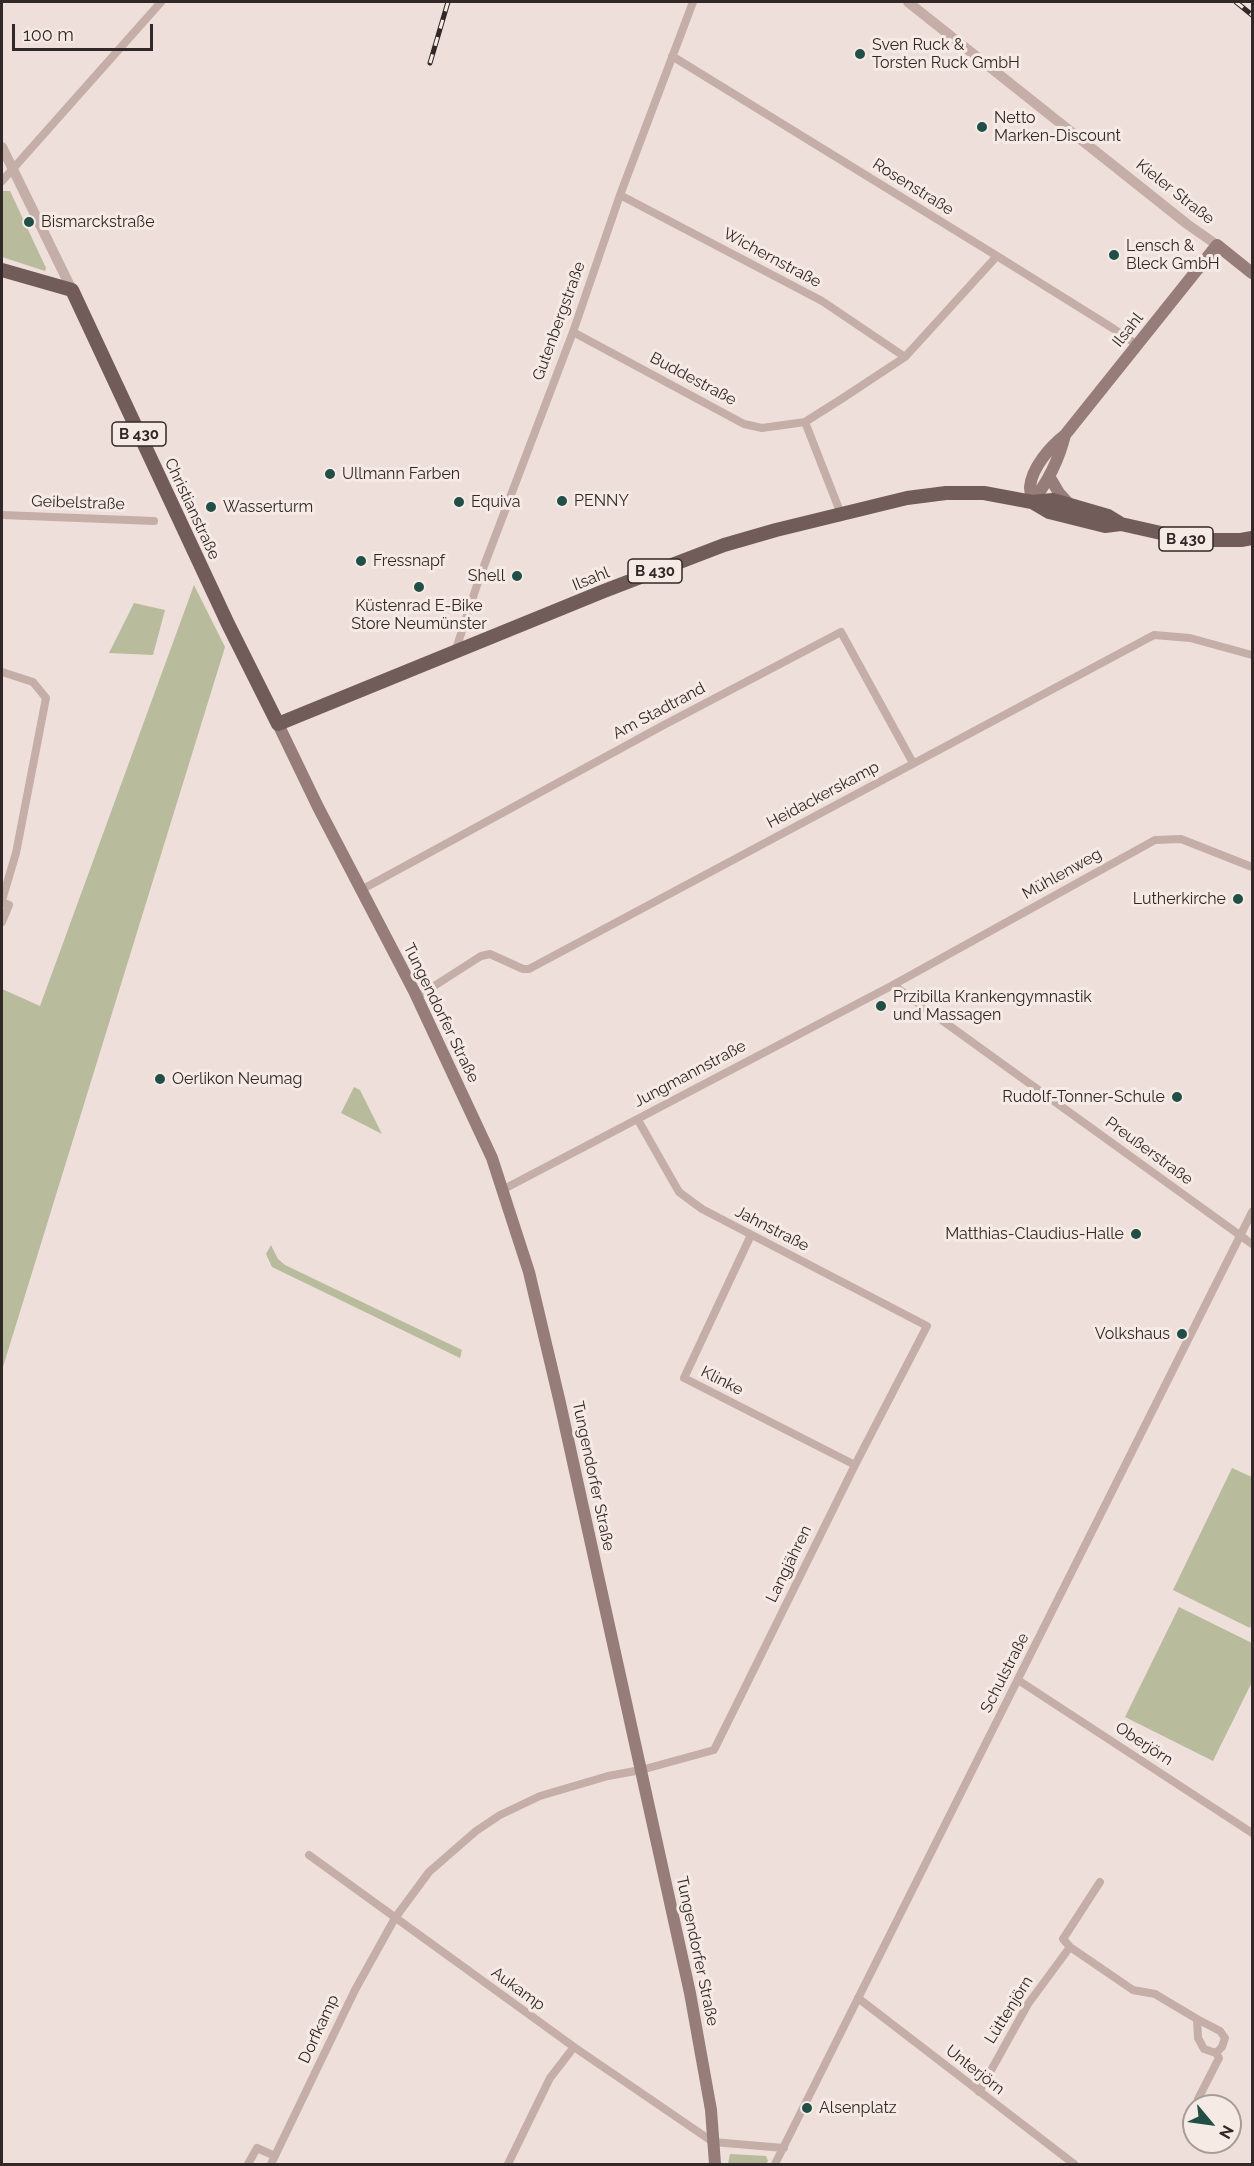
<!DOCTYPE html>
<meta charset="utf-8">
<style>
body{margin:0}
#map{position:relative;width:1254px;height:2166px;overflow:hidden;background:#eedfda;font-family:Raleway,sans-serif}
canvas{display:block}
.frame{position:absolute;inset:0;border:3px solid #322827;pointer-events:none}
.north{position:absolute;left:1182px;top:2094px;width:60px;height:60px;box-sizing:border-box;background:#f6eae5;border:2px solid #a89c99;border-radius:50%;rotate:119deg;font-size:16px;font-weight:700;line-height:24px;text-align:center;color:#322827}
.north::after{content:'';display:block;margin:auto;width:21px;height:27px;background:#214e46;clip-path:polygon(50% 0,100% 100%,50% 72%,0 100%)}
.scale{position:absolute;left:12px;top:24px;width:141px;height:27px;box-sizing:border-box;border:3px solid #322827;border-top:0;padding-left:8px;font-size:18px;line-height:21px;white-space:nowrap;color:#322827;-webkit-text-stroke:4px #f6eae5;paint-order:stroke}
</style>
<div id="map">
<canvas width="1254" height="2166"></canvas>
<div class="frame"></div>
<div class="north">N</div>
<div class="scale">100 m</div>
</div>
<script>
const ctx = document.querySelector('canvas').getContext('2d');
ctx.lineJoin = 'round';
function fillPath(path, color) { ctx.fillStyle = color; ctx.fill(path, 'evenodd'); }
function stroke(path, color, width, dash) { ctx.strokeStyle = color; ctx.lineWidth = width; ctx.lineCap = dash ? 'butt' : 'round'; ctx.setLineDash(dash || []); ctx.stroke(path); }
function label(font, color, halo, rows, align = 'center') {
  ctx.font = font + ' Raleway,sans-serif'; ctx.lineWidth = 6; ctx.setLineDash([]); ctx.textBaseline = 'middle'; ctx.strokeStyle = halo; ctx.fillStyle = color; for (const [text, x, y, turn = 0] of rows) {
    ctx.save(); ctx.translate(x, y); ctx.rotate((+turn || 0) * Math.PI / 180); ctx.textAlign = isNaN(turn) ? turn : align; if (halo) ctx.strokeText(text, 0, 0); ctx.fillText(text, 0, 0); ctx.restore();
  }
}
const green = new Path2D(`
 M 2,191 L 10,191 L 46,268 L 45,271 L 2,257 Z
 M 194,585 L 225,647 L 2,1370 L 2,989 L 40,1006 Z
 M 134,603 L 165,610 L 153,655 L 109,653 Z
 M 354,1087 L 360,1090 L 382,1134 L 341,1113 Z
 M 271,1245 L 278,1259 L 285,1265 L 462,1350 L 460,1358 L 272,1267 L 266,1254 Z
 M 1232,1468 L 1252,1477 L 1252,1622 L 1250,1628 L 1173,1590 Z
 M 1179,1607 L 1252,1643 L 1252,1682 L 1213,1761 L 1125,1717 Z
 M 730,2154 L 766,2156 L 768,2161 L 766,2164 L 728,2164 Z`);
const minor = new Path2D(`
 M 672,56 L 997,256 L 1114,329 L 1137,345
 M 2,181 L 161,2
 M 620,195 L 822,301 L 905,357
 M 573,332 L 744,424 L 762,428 L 805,422 L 843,398 L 905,357 L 997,256
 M 805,422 L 841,514
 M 2,515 L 154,521
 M 455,652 L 479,579 L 573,332 L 620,195 L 693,2
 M 2,672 L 33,682 L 46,698 L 16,853 L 2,900
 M 361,890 L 662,726 L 841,632 L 913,763
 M 2,902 L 9,905 L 2,922
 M 893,985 L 1252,1244
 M 417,997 L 481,956 L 490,954 L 523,969 L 529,969 L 1154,635 L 1190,638 L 1252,655
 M 502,1190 L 893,985 L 1155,840 L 1181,839 L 1252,867
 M 751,1235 L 684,1378 L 855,1465
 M 1018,1680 L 1252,1833
 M 309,1855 L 574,2047 L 713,2142 L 784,2148
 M 1100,1882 L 1063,1939 L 1070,1947 L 1133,1990 L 1155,1994 L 1197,2019 L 1198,2038 L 1204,2049 L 1216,2053 L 1222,2047 L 1225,2038 L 1220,2031 L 1197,2019
 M 858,1998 L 1074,2164
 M 979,2092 L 1028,2004 L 1070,1947
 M 1198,2099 L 1219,2058 L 1216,2053
 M 248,2164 L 257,2148 L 275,2156
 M 271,2164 L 355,1990 L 395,1918 L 429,1872 L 476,1831 L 500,1815 L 540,1796 L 608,1776 L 641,1770 L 714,1750 L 855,1465 L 927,1326 L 702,1209 L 679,1192 L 638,1120
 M 508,2164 L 550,2078 L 574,2047
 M 775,2164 L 1252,1212`);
const tertiary = new Path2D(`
 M 908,2 L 1187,224 L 1217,245
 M 2,147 L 72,290`);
const secondary = new Path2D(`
 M 1049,476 L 1059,493 L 1070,505
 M 1032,502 C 1032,498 1030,492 1030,487 C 1032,467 1050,447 1065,435 L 1217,245 L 1252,273
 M 1032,502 C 1048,482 1059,459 1065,435
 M 278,724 L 318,807 L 414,991 L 492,1158 L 529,1272 L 560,1403 L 690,1993 L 711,2110 L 715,2164`);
const primary = new Path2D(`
 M 2,270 L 72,290 L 228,624 L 278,724 L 604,591 L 724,545 L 776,530 L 907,498 L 946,493 L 984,493 L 1032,502 L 1049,512 L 1105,526 L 1121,524
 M 1032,502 L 1053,500 L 1108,516 L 1121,524 L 1192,540 L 1241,540 L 1252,538`);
const rail = new Path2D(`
 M 1236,2 L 1252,15
 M 430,63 L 448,2`);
const markers = [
 [860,54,6,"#214e46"],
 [982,127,6,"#214e46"],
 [29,222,6,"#214e46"],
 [1114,255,6,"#214e46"],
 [330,474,6,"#214e46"],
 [562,501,6,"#214e46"],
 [459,502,6,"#214e46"],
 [211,507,6,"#214e46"],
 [361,561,6,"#214e46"],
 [517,576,6,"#214e46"],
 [419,587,6,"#214e46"],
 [1238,899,6,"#214e46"],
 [881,1006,6,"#214e46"],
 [160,1079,6,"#214e46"],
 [1177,1097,6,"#214e46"],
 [1136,1234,6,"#214e46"],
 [1182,1334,6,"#214e46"],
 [807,2108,6,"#214e46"]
];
const shields = [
 [139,434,54],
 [1186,539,54],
 [655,571,54]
];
const shieldNames = [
 ["B 430",139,434],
 ["B 430",1186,539],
 ["B 430",655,571]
];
const poiNames = [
 ["Sven Ruck &",872,45],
 ["Torsten Ruck GmbH",872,63],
 ["Netto",994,118],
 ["Marken-Discount",994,136],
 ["Bismarckstraße",41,222],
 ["Lensch &",1126,246],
 ["Bleck GmbH",1126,264],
 ["Ullmann Farben",342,474],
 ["PENNY",574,501],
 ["Equiva",471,502],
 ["Wasserturm",223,507],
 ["Fressnapf",373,561],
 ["Shell",505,576,"right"],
 ["Küstenrad E-Bike",419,606,"center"],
 ["Store Neumünster",419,624,"center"],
 ["Lutherkirche",1226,899,"right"],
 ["Przibilla Krankengymnastik",893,997],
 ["und Massagen",893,1015],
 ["Oerlikon Neumag",172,1079],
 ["Rudolf-Tonner-Schule",1165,1097,"right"],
 ["Matthias-Claudius-Halle",1124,1234,"right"],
 ["Volkshaus",1170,1334,"right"],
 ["Alsenplatz",819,2108]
];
const streetNames = [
 ["Rosenstraße",913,187,32],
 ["Kieler Straße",1175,192,38],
 ["Wichernstraße",772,258,28],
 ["Gutenbergstraße",559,321,-70],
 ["Ilsahl",1128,330,-51],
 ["Buddestraße",693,379,28],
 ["Geibelstraße",78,503,2],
 ["Christianstraße",192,509,65],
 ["Ilsahl",591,579,-22],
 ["Am Stadtrand",659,711,-28],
 ["Heidackerskamp",823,795,-28],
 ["Mühlenweg",1062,874,-29],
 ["Tungendorfer Straße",441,1013,64],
 ["Jungmannstraße",690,1074,-28],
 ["Preußerstraße",1149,1151,36],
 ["Jahnstraße",772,1229,27],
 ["Klinke",722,1381,27],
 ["Tungendorfer Straße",593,1476,78],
 ["Langjähren",789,1564,-64],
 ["Schulstraße",1005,1673,-63],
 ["Oberjörn",1144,1744,33],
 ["Tungendorfer Straße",697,1951,78],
 ["Aukamp",518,1989,36],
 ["Lüttenjörn",1009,2010,-58],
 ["Dorfkamp",319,2029,-65],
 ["Unterjörn",975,2070,38]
];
fillPath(green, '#b8bb9c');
stroke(minor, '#c4aea7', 8);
stroke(tertiary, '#c4aea7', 10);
stroke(secondary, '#977d79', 12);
stroke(primary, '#725c59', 14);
stroke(rail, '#322827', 5);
stroke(rail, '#f6eae5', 3, [9]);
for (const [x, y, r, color] of markers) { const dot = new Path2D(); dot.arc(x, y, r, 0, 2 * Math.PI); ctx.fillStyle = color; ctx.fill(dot); stroke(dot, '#f6eae5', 2); }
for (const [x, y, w] of shields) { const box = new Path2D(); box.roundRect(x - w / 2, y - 12, w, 24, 4.5); ctx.fillStyle = '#f6eae5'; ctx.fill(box); stroke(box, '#322827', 1.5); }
label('bold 15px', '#322827', null, shieldNames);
label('16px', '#322827', '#f6eae5', poiNames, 'left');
label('16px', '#322827', '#f6eae5', streetNames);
</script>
